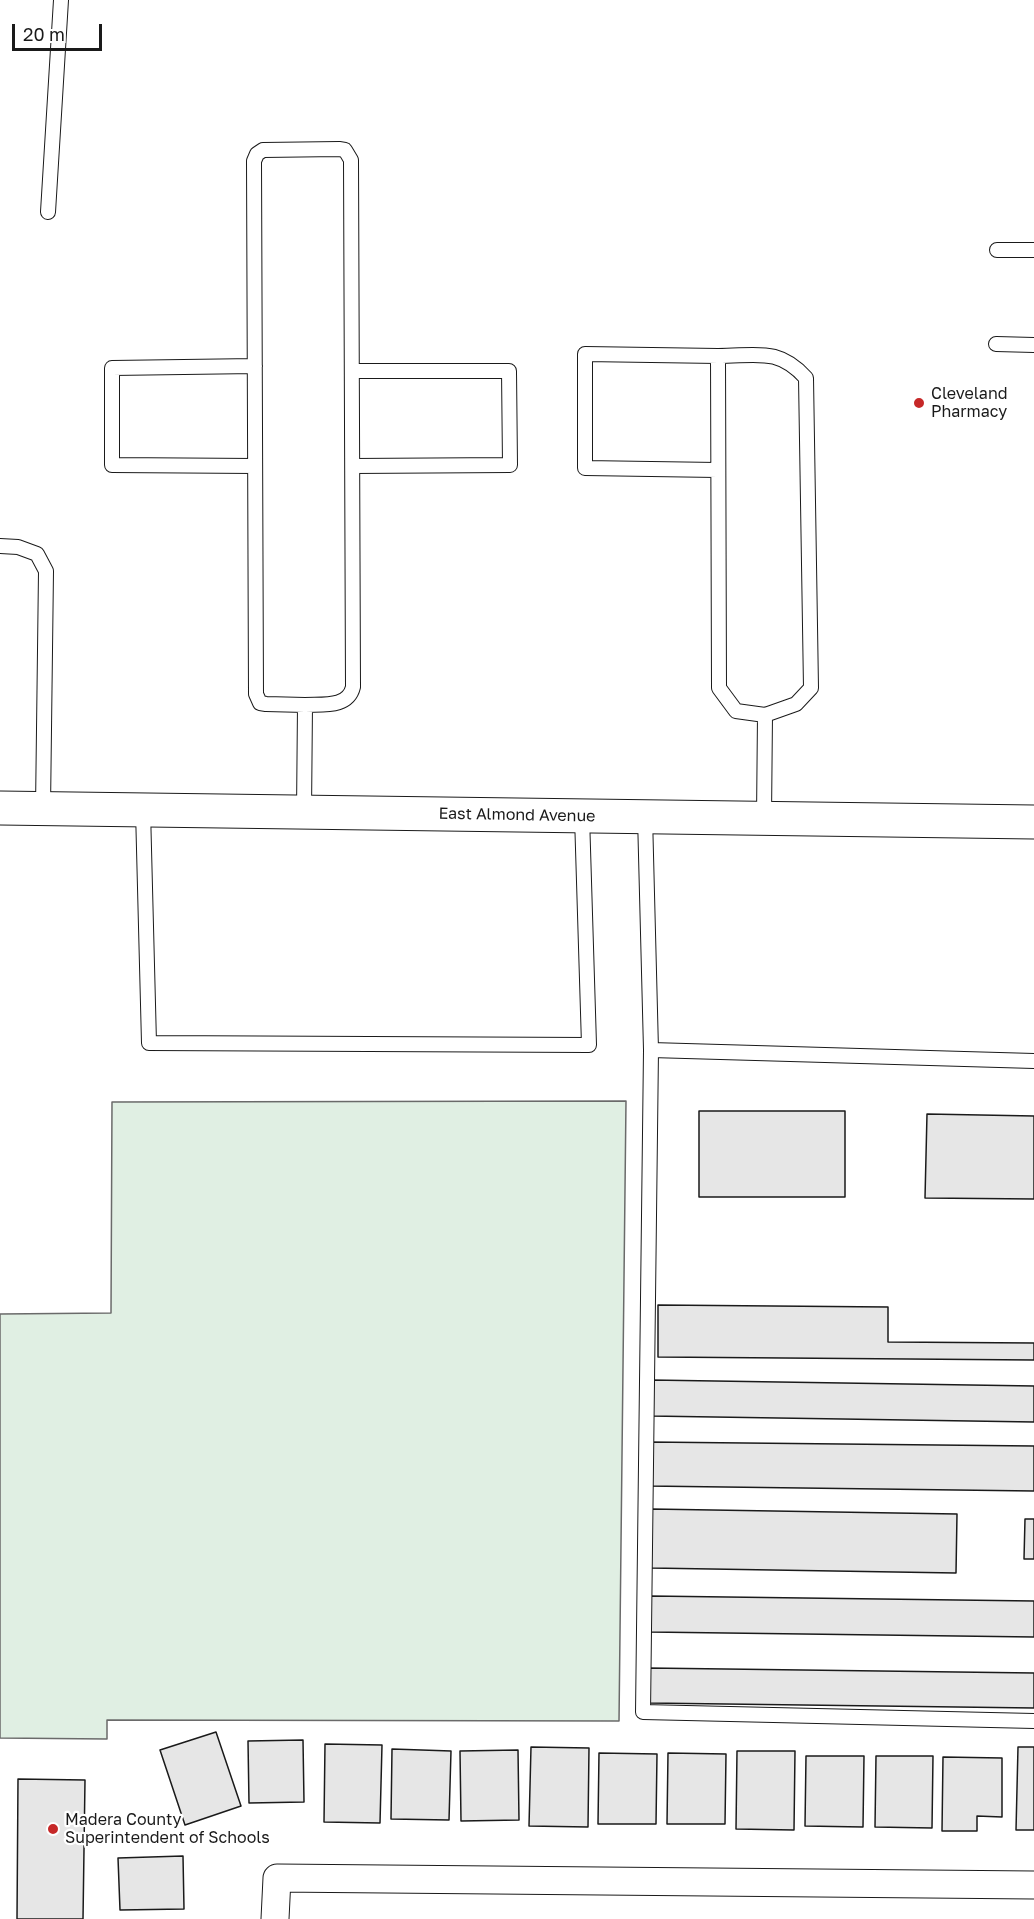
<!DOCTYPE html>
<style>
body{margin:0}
#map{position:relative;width:1034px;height:1919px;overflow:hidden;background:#fff;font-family:"Golos Text",sans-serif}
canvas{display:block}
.scale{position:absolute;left:12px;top:24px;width:90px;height:27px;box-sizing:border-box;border:3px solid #1a1a1a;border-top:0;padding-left:8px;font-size:18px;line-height:21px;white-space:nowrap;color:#1a1a1a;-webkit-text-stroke:4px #fff;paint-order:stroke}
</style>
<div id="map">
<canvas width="1034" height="1919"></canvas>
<div class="scale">20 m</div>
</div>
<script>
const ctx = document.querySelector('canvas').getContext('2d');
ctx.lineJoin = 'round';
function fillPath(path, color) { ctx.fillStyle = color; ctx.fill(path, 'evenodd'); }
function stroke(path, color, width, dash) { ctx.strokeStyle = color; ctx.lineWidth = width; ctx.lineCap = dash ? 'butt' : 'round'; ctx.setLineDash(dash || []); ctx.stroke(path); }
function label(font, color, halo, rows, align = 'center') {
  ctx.font = font + ' "Golos Text",sans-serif'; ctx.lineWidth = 4.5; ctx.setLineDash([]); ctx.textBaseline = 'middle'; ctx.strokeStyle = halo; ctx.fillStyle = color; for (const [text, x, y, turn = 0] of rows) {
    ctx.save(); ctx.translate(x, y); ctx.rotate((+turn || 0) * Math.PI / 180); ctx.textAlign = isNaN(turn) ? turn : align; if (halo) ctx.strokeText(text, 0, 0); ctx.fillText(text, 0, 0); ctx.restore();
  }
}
const green = new Path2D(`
 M 626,1101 L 619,1721 L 107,1720 L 107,1739 L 0,1738 L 0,1314 L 111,1313 L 112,1102 Z`);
const building = new Path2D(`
 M 699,1111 L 845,1111 L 845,1197 L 699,1197 Z
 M 927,1114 L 1034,1116 L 1034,1199 L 925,1198 Z
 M 658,1305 L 888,1307 L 888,1342 L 1034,1343 L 1034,1360 L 658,1357 Z
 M 651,1380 L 1034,1386 L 1034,1422 L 650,1416 Z
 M 648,1442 L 1034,1446 L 1034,1491 L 647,1486 Z
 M 651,1509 L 957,1514 L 956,1573 L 650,1568 Z
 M 1025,1519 L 1034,1519 L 1034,1559 L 1024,1559 Z
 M 650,1596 L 1034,1601 L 1034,1637 L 649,1632 Z
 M 648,1668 L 1034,1673 L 1034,1708 L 648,1703 Z
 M 216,1732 L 241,1806 L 185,1825 L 160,1750 Z
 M 303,1740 L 304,1802 L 249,1803 L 248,1741 Z
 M 325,1744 L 382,1745 L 380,1823 L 324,1822 Z
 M 531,1747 L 589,1748 L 588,1827 L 529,1826 Z
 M 1018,1747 L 1034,1747 L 1034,1830 L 1016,1830 Z
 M 392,1749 L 451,1751 L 449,1820 L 391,1819 Z
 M 518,1750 L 519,1820 L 461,1821 L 460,1751 Z
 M 737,1751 L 795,1751 L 794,1830 L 736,1829 Z
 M 599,1753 L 657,1754 L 656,1824 L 598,1824 Z
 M 668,1753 L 726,1754 L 725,1824 L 667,1824 Z
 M 806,1756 L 864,1756 L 863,1827 L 805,1826 Z
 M 876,1756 L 933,1756 L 932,1828 L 875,1827 Z
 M 943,1757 L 1002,1758 L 1002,1817 L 977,1816 L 977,1831 L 942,1831 Z
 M 18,1779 L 85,1780 L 83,1919 L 17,1919 Z
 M 183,1856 L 184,1909 L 120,1910 L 118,1858 Z`);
const lane = new Path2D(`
 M 48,212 L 61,0
 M 997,250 L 1034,250
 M 996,344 L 1034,345
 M 255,366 L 112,368 L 112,465 L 255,466
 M 352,371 L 509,371 L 510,465 L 353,466
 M 717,470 L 585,468 L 585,354 L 718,356
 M 0,546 L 18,547 L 37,554 L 46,571 L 43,808
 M 143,810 L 149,1043 L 589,1045 L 582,816
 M 304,812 L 305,705 L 266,704 L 260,703 L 256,694 L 254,161 L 257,154 L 263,150 L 339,149 L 345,150 L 351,160 L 353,687 C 348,708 323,704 305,705
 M 645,816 L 651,1050 L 643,1712 L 1034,1721
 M 764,817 L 765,715 L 736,711 L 719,688 L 718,356 C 757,356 778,347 806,378 L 811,688 L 796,704 L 765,715
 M 651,1050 L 1034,1061`);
const street = new Path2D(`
 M 275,1919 L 277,1878 L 1034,1885`);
const secondary = new Path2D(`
 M 0,808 L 1034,822`);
const markers = [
 [919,403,6,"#c62828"],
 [53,1829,6,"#c62828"]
];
const poiNames = [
 ["Cleveland",931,394],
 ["Pharmacy",931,412],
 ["Madera County",65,1820],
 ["Superintendent of Schools",65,1838]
];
const streetNames = [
 ["East Almond Avenue",517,815,1]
];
fillPath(green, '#e0efe3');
stroke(green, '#6a6a6a', 1.5);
fillPath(building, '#e6e6e6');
stroke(building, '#1a1a1a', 1.5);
stroke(lane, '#1a1a1a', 16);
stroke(street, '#1a1a1a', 29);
stroke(secondary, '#1a1a1a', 35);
stroke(lane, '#fff', 14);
stroke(street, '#fff', 27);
stroke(secondary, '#fff', 33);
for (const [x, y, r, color] of markers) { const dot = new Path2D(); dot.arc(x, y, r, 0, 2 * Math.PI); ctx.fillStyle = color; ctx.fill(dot); stroke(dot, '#fff', 2); }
label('16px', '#1a1a1a', '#fff', poiNames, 'left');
label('16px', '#1a1a1a', '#fff', streetNames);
</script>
